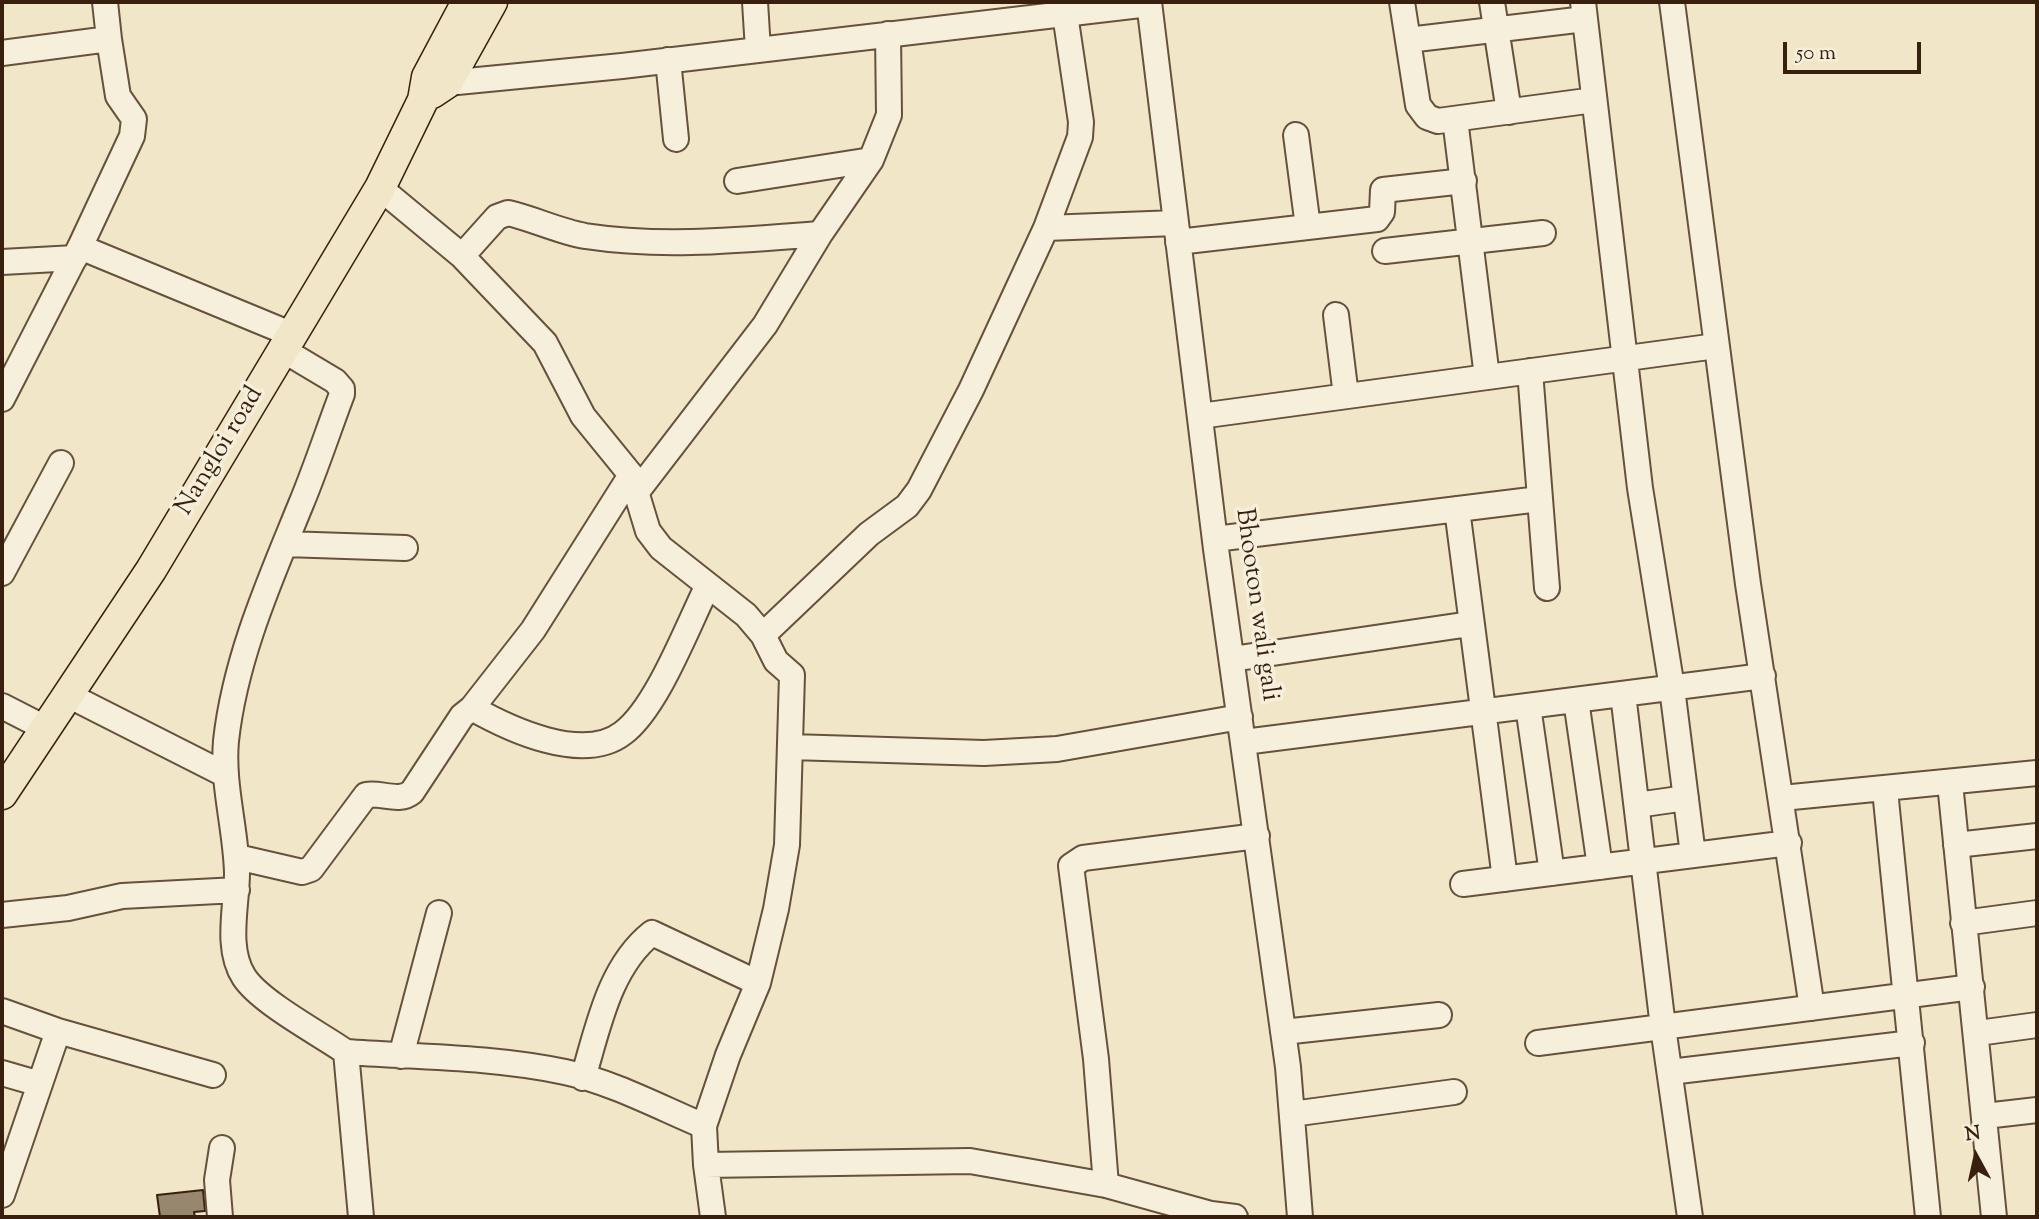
<!DOCTYPE html>
<style>
body{margin:0}
#map{position:relative;width:2039px;height:1219px;overflow:hidden;background:#f1e7c8;font-family:"Sorts Mill Goudy",serif}
canvas{display:block}
.frame{position:absolute;inset:0;border:4px solid #381f0e;pointer-events:none}
.north{position:absolute;left:1941px;top:1121px;width:70px;height:70px;-webkit-text-stroke:5px #f6efdb;paint-order:stroke;rotate:352deg;font-size:19px;font-weight:700;line-height:28px;text-align:center;color:#381f0e}
.north::after{content:'';display:block;margin:auto;width:24px;height:32px;background:#381f0e;clip-path:polygon(50% 0,100% 100%,50% 72%,0 100%)}
.scale{position:absolute;left:1783px;top:42px;width:138px;height:32px;box-sizing:border-box;border:4px solid #381f0e;border-top:0;padding-left:9px;font-size:21px;line-height:24px;white-space:nowrap;color:#381f0e;-webkit-text-stroke:5px #f6efdb;paint-order:stroke}
</style>
<div id="map">
<canvas width="2039" height="1219"></canvas>
<div class="frame"></div>
<div class="north">N</div>
<div class="scale">50 m</div>
</div>
<script>
const ctx = document.querySelector('canvas').getContext('2d');
ctx.lineJoin = 'round';
function fillPath(path, color) { ctx.fillStyle = color; ctx.fill(path, 'evenodd'); }
function stroke(path, color, width, dash) { ctx.strokeStyle = color; ctx.lineWidth = width; ctx.lineCap = dash ? 'butt' : 'round'; ctx.setLineDash(dash || []); ctx.stroke(path); }
function label(font, color, halo, rows, align = 'center') {
  ctx.font = font + ' "Sorts Mill Goudy",serif'; ctx.lineWidth = 7; ctx.setLineDash([]); ctx.textBaseline = 'middle'; ctx.strokeStyle = halo; ctx.fillStyle = color; for (const [text, x, y, turn = 0] of rows) {
    ctx.save(); ctx.translate(x, y); ctx.rotate((+turn || 0) * Math.PI / 180); ctx.textAlign = isNaN(turn) ? turn : align; if (halo) ctx.strokeText(text, 0, 0); ctx.fillText(text, 0, 0); ctx.restore();
  }
}
const building = new Path2D(`
 M 203,1190 L 205,1211 L 194,1212 L 195,1217 L 160,1217 L 157,1195 Z`);
const minor = new Path2D(`
 M 755,2 L 758,50
 M 1149,2 L 1216,549 L 1288,1067 L 1300,1217
 M 1402,2 L 1418,105 L 1427,117 L 1438,121 L 1594,100
 M 1492,2 L 1509,112
 M 1583,2 L 1640,488 L 1672,688 L 1693,855
 M 1672,2 L 1748,584 L 1812,1008
 M 1408,40 L 1585,19
 M 2,53 L 109,39 L 105,2
 M 668,60 L 676,139
 M 434,79 L 447,83 L 622,66 L 1149,4
 M 1455,119 L 1487,377
 M 1296,135 L 1308,227
 M 737,181 L 871,160
 M 380,188 L 462,256 L 545,343 L 583,416 L 631,475 L 648,531 L 661,548 L 746,615 L 763,635 L 776,661 L 792,675 L 787,845 L 776,909 L 758,983 L 728,1055 L 704,1126 L 706,1165
 M 1046,228 L 1176,223
 M 1178,242 L 1377,219 L 1382,212 L 1383,190 L 1464,181
 M 80,247 L 293,335
 M 1385,251 L 1543,233
 M 462,256 L 497,217 L 508,213 C 534,219 558,231 585,236 C 664,248 741,240 820,234
 M 2,262 L 75,258
 M 1336,315 L 1346,396
 M 283,350 L 335,381 L 342,389 L 342,394 C 328,431 316,468 301,504 C 270,580 235,658 226,741 C 222,785 236,829 237,873 C 237,905 225,948 244,977 C 260,1002 320,1034 346,1052 L 361,1217
 M 1530,371 L 1547,588
 M 2,399 L 80,247 L 132,136 L 134,119 L 118,96 L 109,39
 M 1200,416 L 1716,346
 M 631,475 L 533,630 L 472,708 C 509,729 583,764 623,733 C 657,708 688,625 708,585
 M 636,493 L 765,325 L 820,234 L 871,160 L 889,115 L 888,34
 M 1457,509 L 1505,879
 M 1215,539 L 1539,499
 M 285,544 L 405,548
 M 2,573 L 61,463
 M 763,635 L 869,534 L 907,506 L 919,490 L 971,390 L 1046,228 L 1080,137 L 1081,122 L 1065,14
 M 1232,659 L 1470,624
 M 1623,694 L 1663,1027 L 1690,1217
 M 68,695 L 226,775
 M 1576,700 L 1600,867
 M 2,706 L 45,728
 M 1528,706 L 1552,873
 M 1244,742 L 1763,676
 M 791,747 L 984,753 L 1057,749 L 1240,717
 M 1950,783 L 1994,1217
 M 1885,790 L 1928,1217
 M 1782,798 L 2037,773
 M 1637,805 L 1686,798
 M 1956,845 L 2037,836
 M 237,857 L 302,872 L 311,869 L 366,795 C 381,792 399,803 412,792 L 462,716 L 472,708
 M 1463,884 L 1789,843
 M 2,915 L 68,908 L 122,896 L 237,890
 M 1963,923 L 2037,913
 M 2,1011 L 58,1031 L 213,1075
 M 1283,1032 L 1439,1015
 M 1978,1033 L 2037,1025
 M 1538,1043 L 1972,987
 M 346,1052 C 419,1057 494,1057 565,1072 C 612,1082 659,1107 704,1126
 M 401,1056 L 439,913
 M 1670,1072 L 1912,1043
 M 2,1073 L 40,1084
 M 583,1078 C 598,1028 609,967 652,933 L 758,983
 M 1292,1114 L 1454,1092
 M 1985,1116 L 2037,1110
 M 1106,1185 L 1096,1059 L 1071,866 L 1083,858 L 1257,836
 M 2,1195 L 58,1031
 M 220,1217 L 217,1180 L 222,1148
 M 713,1217 L 706,1165 L 970,1161 L 1106,1185 L 1211,1214 L 1235,1217`);
const major = new Path2D(`
 M 432,93 L 447,83 L 492,2
 M 2,794 L 151,570 L 380,188 L 423,100 L 427,77 L 467,2`);
const streetNames = [
 ["Nangloi road",221,452,-59],
 ["Bhooton wali gali",1255,605,82]
];
fillPath(building, '#98876f');
stroke(building, '#381f0e', 2);
stroke(minor, '#66513c', 28);
stroke(major, '#381f0e', 33);
stroke(minor, '#f6efdb', 24);
stroke(major, '#f1e7c8', 30);
label('26px', '#381f0e', '#f6efdb', streetNames);
</script>
